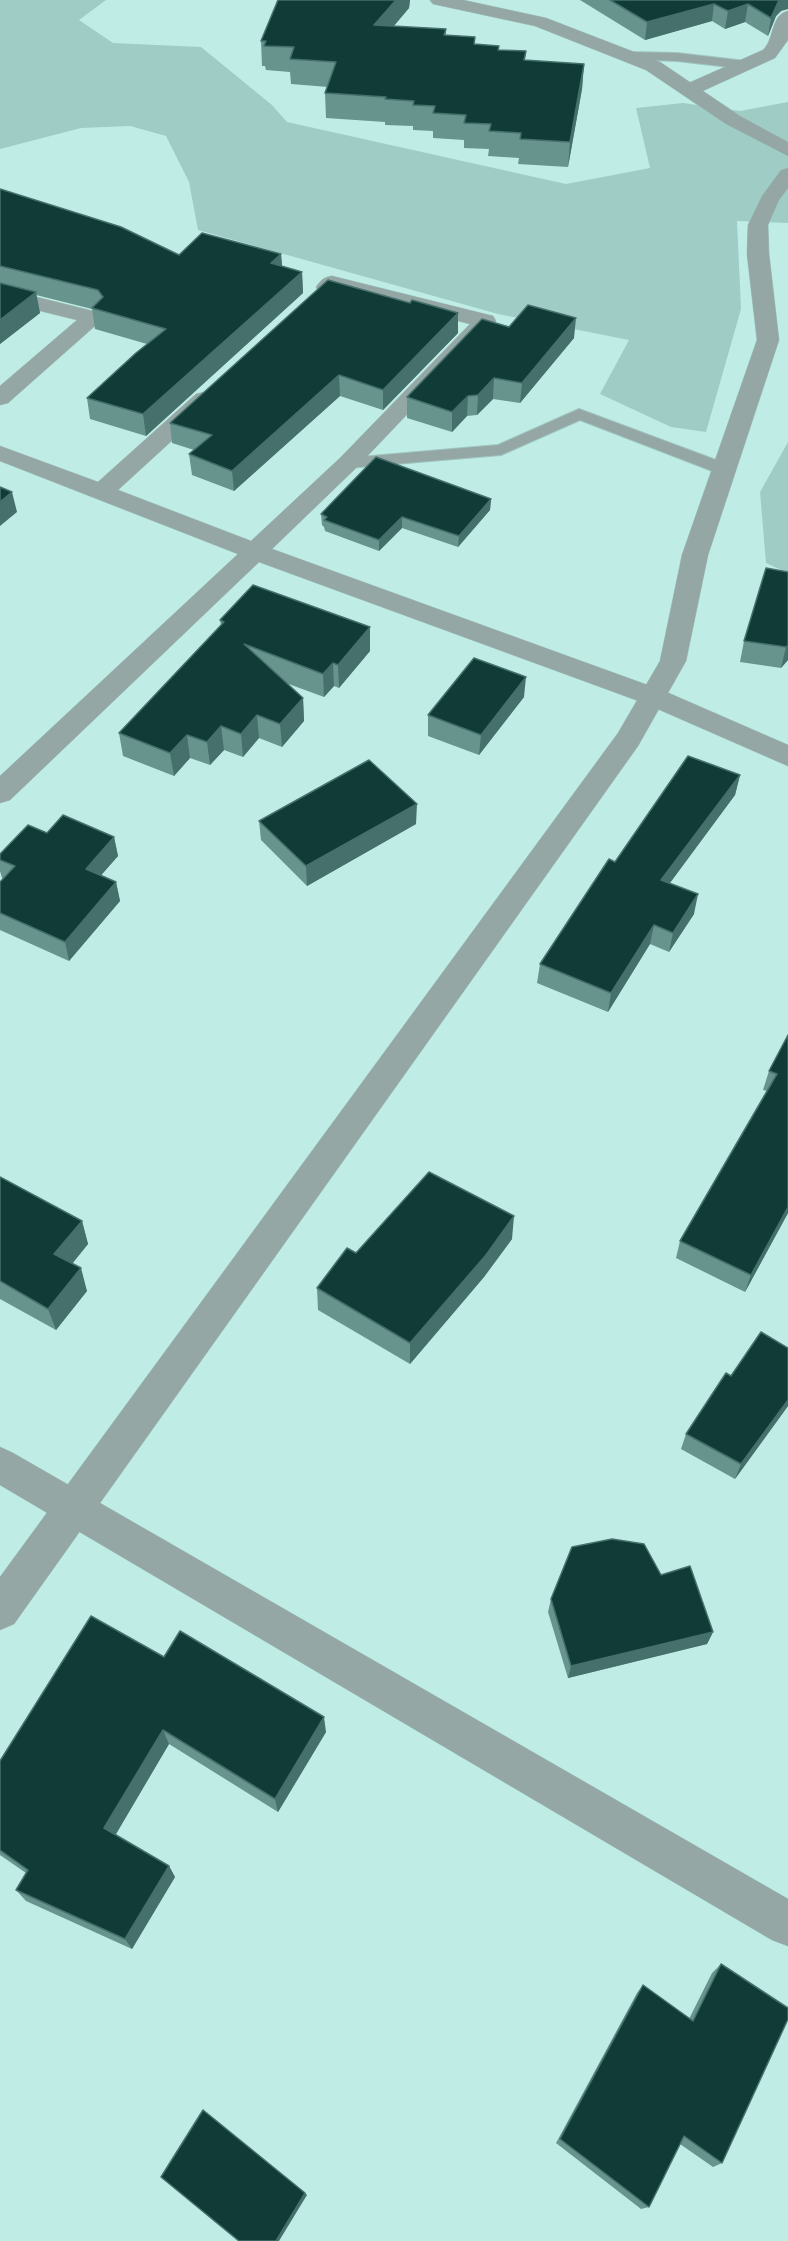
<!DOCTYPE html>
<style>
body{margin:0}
canvas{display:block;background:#c0ece6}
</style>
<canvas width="788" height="2241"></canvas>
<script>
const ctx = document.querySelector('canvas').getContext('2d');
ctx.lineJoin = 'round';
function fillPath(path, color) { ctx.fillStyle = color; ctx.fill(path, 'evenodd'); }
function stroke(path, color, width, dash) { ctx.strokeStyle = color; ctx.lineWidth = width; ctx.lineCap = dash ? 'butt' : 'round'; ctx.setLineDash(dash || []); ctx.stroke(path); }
const green = new Path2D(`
 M 0,0 L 106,0 L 79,20 L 113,43 L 201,47 L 272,105 L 287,122 L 566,184 L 650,168 L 636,108 L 683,103 L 740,111 L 788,102 L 788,223 L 737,221 L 741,309 L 706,432 L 671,427 L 600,394 L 629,340 L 498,314 L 198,230 L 189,182 L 166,136 L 130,126 L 81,128 L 0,149 Z
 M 788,442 L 788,573 L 766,563 L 760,492 Z`);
const service = new Path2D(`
 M 631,52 L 677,53 L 746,61 L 753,65 L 746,69 L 677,61 L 626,59 L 624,56 Z
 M 579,409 L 732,466 L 735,470 L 732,474 L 720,474 L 580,420 L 501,455 L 348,468 L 342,467 L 339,463 L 342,459 L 348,458 L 498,445 Z`);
const minor = new Path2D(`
 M 788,11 L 788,40 L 775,58 L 696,94 L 682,94 L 680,90 L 682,86 L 763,50 C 775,39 770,15 788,11 Z
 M 332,276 L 493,316 L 496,321 L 356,468 L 272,549 L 664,691 L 788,745 L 788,766 L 644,703 L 259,562 L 10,800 L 0,803 L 0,776 L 238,554 L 0,461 L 0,446 L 98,482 L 196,394 L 204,392 L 212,394 L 216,399 L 212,404 L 118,490 L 251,541 L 340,458 L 470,324 L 337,290 L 327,293 L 319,292 L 316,287 C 321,280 324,277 332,276 Z
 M 0,288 L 101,313 L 104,318 L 8,403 L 0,405 L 0,386 L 77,320 L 0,301 Z
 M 0,1447 L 13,1453 L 788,1899 L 788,1946 L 772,1940 L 0,1485 Z`);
const tertiary = new Path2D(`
 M 430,0 L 463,0 L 546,18 L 660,62 L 740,116 L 788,142 L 788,156 L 726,124 L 646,70 L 535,26 L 433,4 Z
 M 788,168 L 788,188 L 779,200 L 768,225 L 769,254 L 779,340 L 708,555 L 686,661 L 638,746 L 14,1624 L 0,1630 L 0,1577 L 618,733 L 660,661 L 682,555 L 757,340 L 747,254 L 748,225 L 762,196 L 781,170 Z`);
const wall = new Path2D(`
 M 278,0 L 410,0 L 409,8 L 394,26 L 446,29 L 446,35 L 475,44 L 499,50 L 526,51 L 525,60 L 584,64 L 582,89 L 568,167 L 518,164 L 519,158 L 488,156 L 489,149 L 464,148 L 464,140 L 433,138 L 433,131 L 413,130 L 413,126 L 385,125 L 385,122 L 326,118 L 325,93 L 328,87 L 291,84 L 290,72 L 266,70 L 265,66 L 262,66 L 261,41 Z
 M 580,0 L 788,0 L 781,11 L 776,16 L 768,36 L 745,22 L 725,29 L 712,21 L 645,40 Z
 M 0,189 L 179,255 L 281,254 L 282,266 L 302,272 L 303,293 L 146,436 L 90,419 L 87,398 L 147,344 L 95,329 L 92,309 L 36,295 L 40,313 L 0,344 Z
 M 509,327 L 574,338 L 520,403 L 493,399 L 477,415 L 467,416 L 452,432 L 407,418 L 407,397 Z
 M 458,333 L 383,410 L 340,396 L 234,491 L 192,475 L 189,454 L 194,450 L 172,443 L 170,423 Z
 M 491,499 L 490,510 L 458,547 L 402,528 L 379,551 L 325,531 L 324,527 L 322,525 L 321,514 Z
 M 788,572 L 788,660 L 781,668 L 740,662 L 744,641 Z
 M 220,620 L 370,627 L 370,651 L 339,688 L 334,686 L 324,697 L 286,683 L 303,698 L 304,721 L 282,747 L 259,738 L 243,757 L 224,750 L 210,765 L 190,758 L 174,776 L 123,756 L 119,733 L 221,625 Z
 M 524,697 L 479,755 L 428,736 L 428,715 Z
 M 740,775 L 735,795 L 670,883 L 694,914 L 669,952 L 650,944 L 608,1012 L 537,983 L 540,964 L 615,862 Z
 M 259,821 L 416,824 L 307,886 L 261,840 Z
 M 47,833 L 114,837 L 118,856 L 101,875 L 116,882 L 120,901 L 69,961 L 0,930 L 0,882 L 3,878 L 2,878 L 0,871 L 0,854 Z
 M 788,1035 L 788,1213 L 745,1292 L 676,1258 L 680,1241 L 767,1091 L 763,1090 L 769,1071 Z
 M 0,1177 L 82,1221 L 88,1244 L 72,1264 L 87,1291 L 56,1330 L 0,1299 Z
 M 512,1239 L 484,1277 L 410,1364 L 318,1310 L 317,1288 L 356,1253 Z
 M 731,1376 L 788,1406 L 735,1479 L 681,1449 L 686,1434 Z
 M 661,1575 L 713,1632 L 707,1644 L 568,1678 L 548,1612 L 551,1599 Z
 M 164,1657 L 326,1732 L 278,1812 L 169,1744 L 115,1835 L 169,1866 L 175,1877 L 132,1949 L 26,1901 L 16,1890 L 26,1873 L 0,1855 L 0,1761 Z
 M 721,1964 L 722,2163 L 713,2167 L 680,2144 L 649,2207 L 641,2209 L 556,2143 L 637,1993 L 643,1985 L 689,2019 L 712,1973 Z`);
const shadedWall = new Path2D(`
 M 396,0 L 410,0 L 409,8 L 374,49 L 374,25 Z
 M 779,0 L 788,0 L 788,9 L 781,11 L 776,16 L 768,36 L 771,18 Z
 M 714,4 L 712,21 L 645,40 L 647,22 Z
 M 748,4 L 745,22 L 725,29 L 728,11 Z
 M 584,64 L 582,89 L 568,167 L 570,142 Z
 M 281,254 L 283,275 L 271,263 Z
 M 302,272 L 303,293 L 146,436 L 143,414 Z
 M 36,292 L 40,313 L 0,344 L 0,320 Z
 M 458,313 L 458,333 L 383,410 L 383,390 Z
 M 576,318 L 574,338 L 520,403 L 522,383 Z
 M 339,375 L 340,396 L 234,491 L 232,471 Z
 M 494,378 L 493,399 L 477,415 L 478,395 Z
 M 468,396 L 467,416 L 452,432 L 452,412 Z
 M 12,492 L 17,512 L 0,526 L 0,502 Z
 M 491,499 L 490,510 L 458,547 L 459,536 Z
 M 402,517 L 402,528 L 379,551 L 379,540 Z
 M 370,627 L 370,651 L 339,688 L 338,665 Z
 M 788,645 L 788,660 L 781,668 L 786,647 Z
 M 333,663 L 334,686 L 324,697 L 323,674 Z
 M 526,677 L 524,697 L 479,755 L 481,735 Z
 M 303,698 L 304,721 L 282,747 L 280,724 Z
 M 257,715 L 259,738 L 243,757 L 241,734 Z
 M 221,726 L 224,750 L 210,765 L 207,742 Z
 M 187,735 L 190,758 L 174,776 L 170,753 Z
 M 740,775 L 735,795 L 658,899 L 661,880 Z
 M 417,804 L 416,824 L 307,886 L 306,866 Z
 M 114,837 L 118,856 L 90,888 L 86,869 Z
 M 116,882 L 120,901 L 69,961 L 65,942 Z
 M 698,894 L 694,914 L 669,952 L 673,933 Z
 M 654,925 L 650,944 L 608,1012 L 611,993 Z
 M 788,1207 L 788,1213 L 745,1292 L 751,1275 Z
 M 514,1216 L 512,1239 L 484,1277 L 410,1364 L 410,1343 Z
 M 82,1221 L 88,1244 L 62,1276 L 54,1254 Z
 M 81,1268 L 87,1291 L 56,1330 L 48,1309 Z
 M 788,1400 L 788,1406 L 735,1479 L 741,1464 Z
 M 713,1632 L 707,1644 L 568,1678 L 571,1666 Z
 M 324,1717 L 326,1732 L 278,1812 L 275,1799 Z
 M 163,1730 L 169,1744 L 112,1841 L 104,1828 Z
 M 169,1866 L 175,1877 L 132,1949 L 125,1939 Z
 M 305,2193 L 307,2195 L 279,2241 L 276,2241 Z`);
const building = new Path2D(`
 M 278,0 L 396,0 L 374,25 L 446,29 L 444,35 L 475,37 L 474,44 L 499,46 L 498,50 L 526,51 L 524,60 L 584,64 L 570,142 L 520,139 L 521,133 L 489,131 L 491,124 L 464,123 L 466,115 L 433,113 L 435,106 L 413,105 L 414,101 L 385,99 L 386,97 L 325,93 L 336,62 L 290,59 L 294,47 L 264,46 L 266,41 L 261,41 Z
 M 610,0 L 779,0 L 771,18 L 748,4 L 728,11 L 714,4 L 647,22 Z
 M 0,189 L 121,227 L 179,255 L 202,233 L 281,254 L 271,263 L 302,272 L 143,414 L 87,398 L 136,353 L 166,329 L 92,308 L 103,297 L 98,290 L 0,266 Z
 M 328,280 L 410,303 L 412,300 L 458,313 L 383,390 L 339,375 L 232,471 L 189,454 L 212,435 L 170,423 Z
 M 0,283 L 36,292 L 0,320 Z
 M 528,305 L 576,318 L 522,383 L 494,378 L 478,395 L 468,396 L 452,412 L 407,397 L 482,319 L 509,327 Z
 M 376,457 L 491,499 L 459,536 L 402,517 L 379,540 L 324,520 L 327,517 L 321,514 Z
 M 0,487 L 12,492 L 0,502 Z
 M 766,568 L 788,572 L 788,645 L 786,647 L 744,641 Z
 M 253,585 L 370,627 L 338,665 L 333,663 L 323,674 L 244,644 L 303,698 L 280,724 L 257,715 L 241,734 L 221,726 L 207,742 L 187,735 L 170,753 L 119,733 L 224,622 L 220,620 Z
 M 474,658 L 526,677 L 481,735 L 428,715 Z
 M 688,756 L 740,775 L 661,880 L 698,894 L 673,933 L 654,925 L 611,993 L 540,964 L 609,859 L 615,862 Z
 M 369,760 L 417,804 L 306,866 L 259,821 Z
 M 63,815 L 114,837 L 86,869 L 116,882 L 65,942 L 0,913 L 0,882 L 15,866 L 0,860 L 0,854 L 28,825 L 47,833 Z
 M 788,1035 L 788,1207 L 751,1275 L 680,1241 L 777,1074 L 769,1071 Z
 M 429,1172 L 514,1216 L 486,1255 L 410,1343 L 317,1288 L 347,1248 L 356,1253 Z
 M 0,1177 L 82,1221 L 54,1254 L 81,1268 L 48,1309 L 0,1281 Z
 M 761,1332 L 788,1348 L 788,1400 L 741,1464 L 686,1434 L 726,1373 L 731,1376 Z
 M 612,1539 L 644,1544 L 661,1575 L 690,1566 L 713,1632 L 571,1666 L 551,1599 L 572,1547 Z
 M 91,1616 L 164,1657 L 180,1631 L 324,1717 L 275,1799 L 163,1730 L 104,1828 L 169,1866 L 125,1939 L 16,1890 L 28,1870 L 0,1850 L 0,1761 Z
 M 721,1964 L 788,2008 L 788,2019 L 722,2163 L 684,2136 L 649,2207 L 560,2139 L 643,1985 L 693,2021 Z
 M 203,2110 L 305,2193 L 276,2241 L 239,2241 L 161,2177 Z`);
fillPath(green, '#9fcdc6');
stroke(service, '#9fc6c1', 2);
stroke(minor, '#9fc6c1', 1);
stroke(tertiary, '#9fc6c1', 1);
fillPath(service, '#94a7a4');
fillPath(minor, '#94a7a4');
fillPath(tertiary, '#94a7a4');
fillPath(wall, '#68948e');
fillPath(shadedWall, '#45706c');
fillPath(building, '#103b37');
stroke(building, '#45706c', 1.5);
</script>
